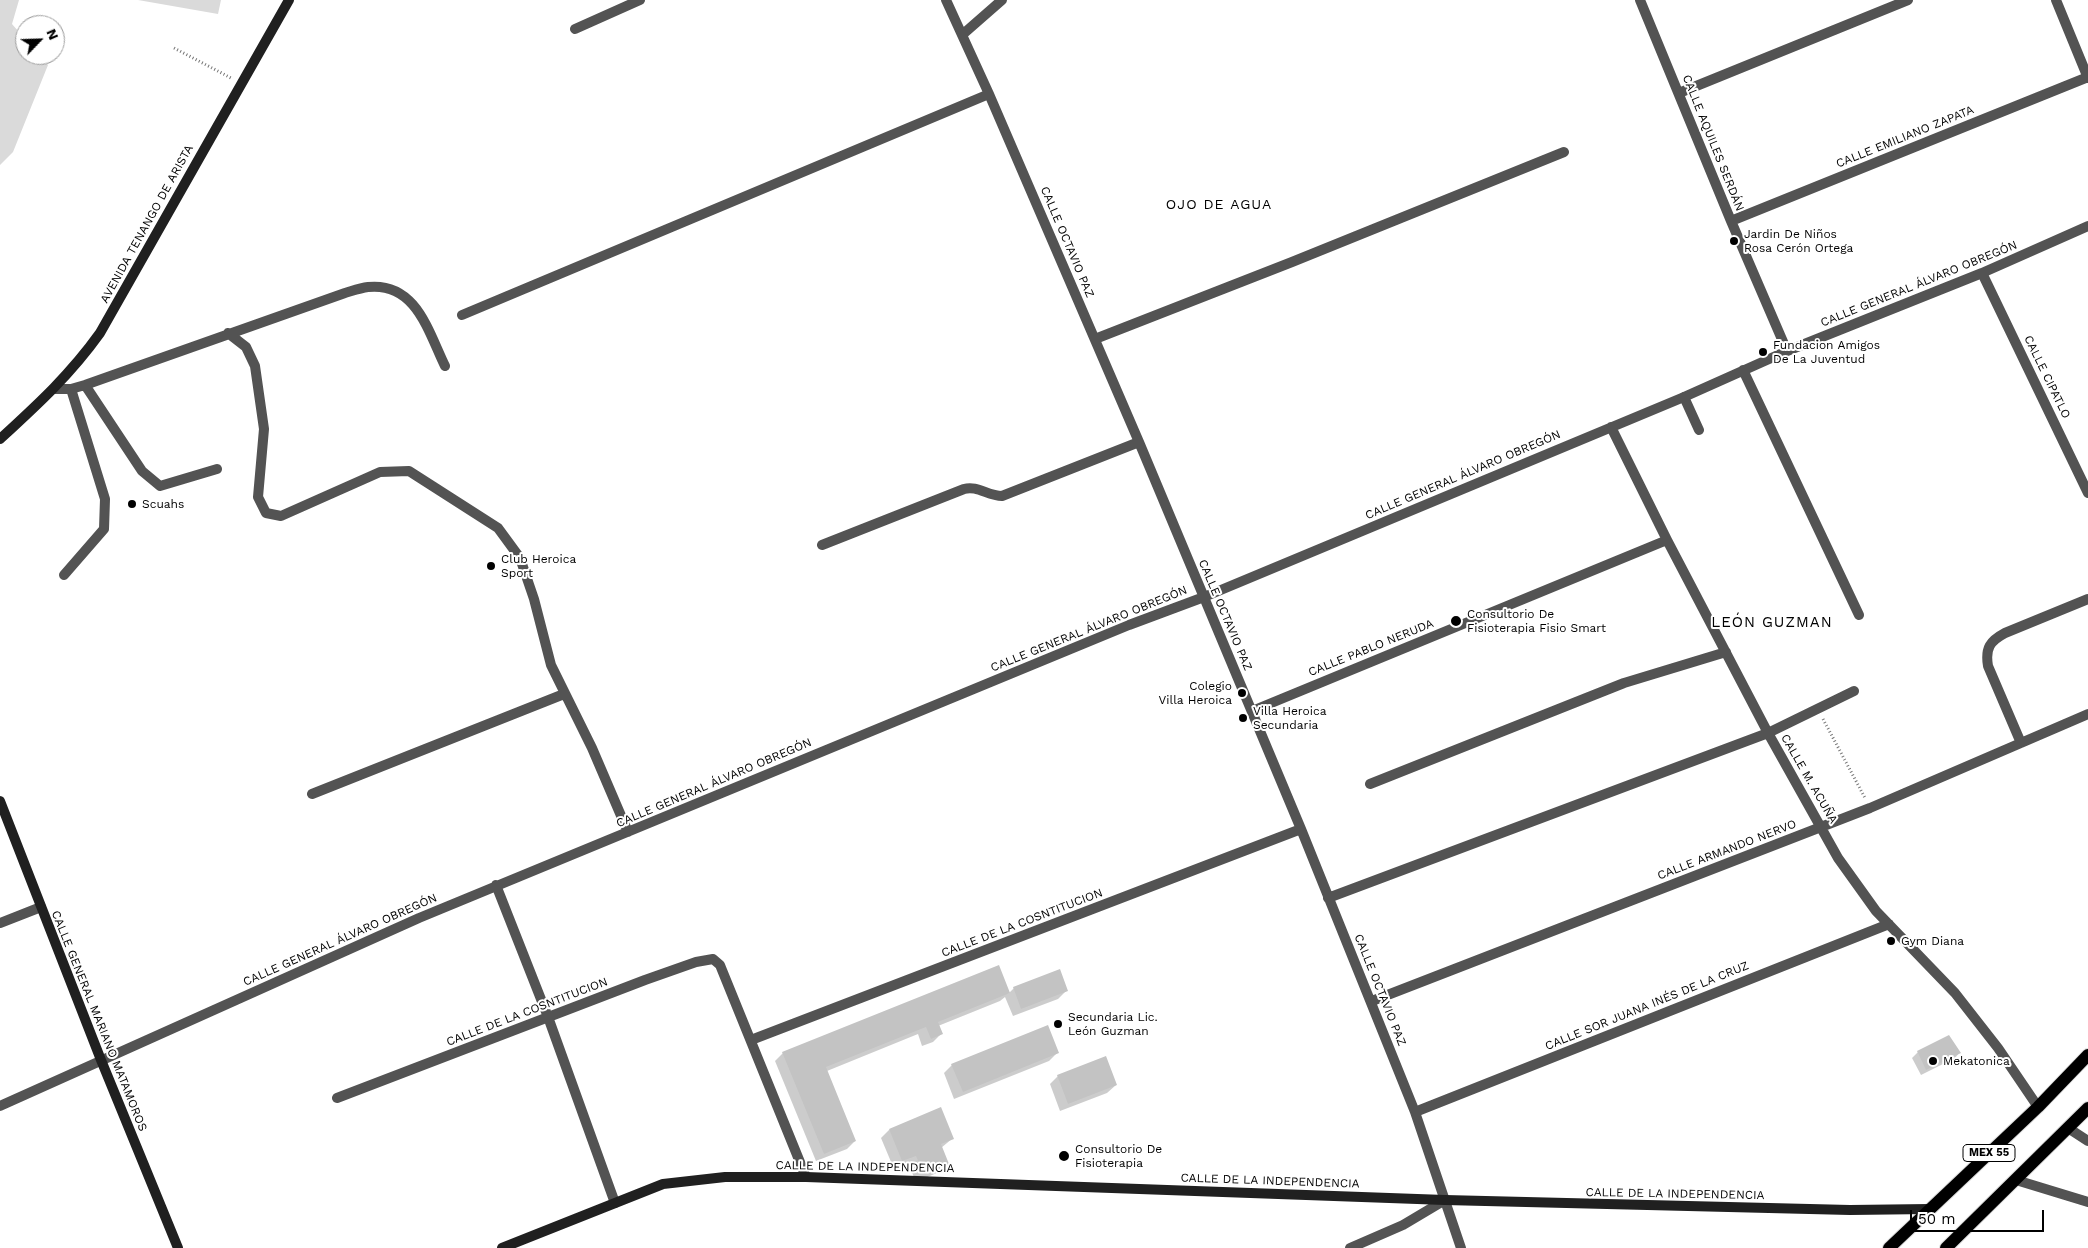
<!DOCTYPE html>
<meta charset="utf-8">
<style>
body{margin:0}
#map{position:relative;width:2088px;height:1248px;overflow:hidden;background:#fff;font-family:"Work Sans",sans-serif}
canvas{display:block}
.north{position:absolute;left:15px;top:15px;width:50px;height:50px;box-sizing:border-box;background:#fff;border:1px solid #999;border-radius:50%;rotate:66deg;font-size:14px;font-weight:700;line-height:20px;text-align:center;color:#000}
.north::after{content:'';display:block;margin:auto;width:18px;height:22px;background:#000;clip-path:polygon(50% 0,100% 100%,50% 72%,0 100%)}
.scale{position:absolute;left:1910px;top:1210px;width:134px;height:22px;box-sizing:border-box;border:2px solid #000;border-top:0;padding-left:6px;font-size:15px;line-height:18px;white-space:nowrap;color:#000;-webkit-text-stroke:4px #fff;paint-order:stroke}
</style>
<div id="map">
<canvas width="2088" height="1248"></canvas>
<div class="north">N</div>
<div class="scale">50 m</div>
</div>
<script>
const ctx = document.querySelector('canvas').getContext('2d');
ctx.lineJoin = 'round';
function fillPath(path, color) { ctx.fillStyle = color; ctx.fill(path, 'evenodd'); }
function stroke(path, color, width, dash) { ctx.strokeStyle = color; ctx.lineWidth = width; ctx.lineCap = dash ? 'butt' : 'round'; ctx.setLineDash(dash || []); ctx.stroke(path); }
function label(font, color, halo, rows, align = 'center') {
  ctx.font = font + ' "Work Sans",sans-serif'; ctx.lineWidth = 4; ctx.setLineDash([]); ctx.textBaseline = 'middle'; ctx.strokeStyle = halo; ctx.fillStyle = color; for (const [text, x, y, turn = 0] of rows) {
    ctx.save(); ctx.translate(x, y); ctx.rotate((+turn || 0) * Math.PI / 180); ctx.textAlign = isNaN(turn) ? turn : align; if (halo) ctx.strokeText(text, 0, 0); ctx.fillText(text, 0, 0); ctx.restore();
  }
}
const green = new Path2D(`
 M 0,0 L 19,0 L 12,24 L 25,39 L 25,55 L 39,55 L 48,65 L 13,152 L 0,165 Z
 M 138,0 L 221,0 L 218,14 Z`);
const shadow = new Path2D(`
 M 1014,988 L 1067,990 L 1058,999 L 1013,1016 L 1005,997 L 1000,1001 L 938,1026 L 941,1034 L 933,1042 L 922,1046 L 918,1034 L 827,1071 L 855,1141 L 847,1149 L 816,1161 L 775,1061 L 783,1053 L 1009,993 Z
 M 1058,1052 L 1049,1061 L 954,1099 L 944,1073 L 952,1065 Z
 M 1918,1052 L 1960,1052 L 1955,1058 L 1921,1075 L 1912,1058 Z
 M 1058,1076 L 1116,1085 L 1107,1093 L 1060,1111 L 1050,1084 Z
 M 889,1130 L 953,1138 L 941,1148 L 947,1164 L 939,1172 L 916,1182 L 908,1163 L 894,1169 L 881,1138 Z`);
const building = new Path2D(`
 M 999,965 L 1010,993 L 938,1022 L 943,1034 L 931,1039 L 926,1027 L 826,1067 L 856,1141 L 824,1154 L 782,1052 Z
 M 1060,969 L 1068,991 L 1021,1009 L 1013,987 Z
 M 1048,1025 L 1059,1053 L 963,1092 L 951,1064 Z
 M 1949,1035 L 1961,1053 L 1926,1070 L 1917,1051 Z
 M 1106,1056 L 1117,1085 L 1068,1104 L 1057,1075 Z
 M 941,1107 L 954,1139 L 941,1144 L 949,1164 L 924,1174 L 916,1156 L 902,1161 L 889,1129 Z`);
const path = new Path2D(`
 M 174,48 L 231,78
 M 1823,719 L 1865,798`);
const lane = new Path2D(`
 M 1684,397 L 1699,430
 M 64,575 L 104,529 L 105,499 L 71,389
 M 2068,1128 L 2088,1141`);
const street = new Path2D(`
 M 946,0 L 989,94 L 1139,442 L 1301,829 L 1415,1112 L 1461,1248
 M 1640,0 L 1731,221 L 1787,351
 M 2056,0 L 2088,78
 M 575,29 L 640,0
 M 962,35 L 1002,0
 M 1679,93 L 1908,0
 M 1731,221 L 2088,77
 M 1982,273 L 2088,493
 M 462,315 L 989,94
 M 228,333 L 246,347 L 255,366 L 264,429 L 258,497 L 266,513 L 281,516 L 380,472 L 409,471 L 498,528 L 520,558 L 534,599 L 551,665 L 592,748 L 628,832
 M 1095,339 L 1292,262 L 1564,152
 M 1743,370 L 1859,615
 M 85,385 L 142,471 L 160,486 L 217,469
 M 55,389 L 71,389 L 85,385 L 345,293 C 352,291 360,288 368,287 C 416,282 428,331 445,366
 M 1611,427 L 1667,540 L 1768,733 L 1838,858 L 1876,911 L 1955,993 L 1998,1048 L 2038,1107
 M 822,545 L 964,489 C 977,485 988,496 1002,496 L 1139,442
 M 1252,711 L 1667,540
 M 2021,743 L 1988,666 C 1985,648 1990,641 2005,633 L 2088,599
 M 1370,784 L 1624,683 L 1726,652
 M 312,794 L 564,694
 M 496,885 L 548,1017 L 615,1203
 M 1328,898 L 1768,733 L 1854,691
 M 0,923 L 41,907
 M 1372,1001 L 1870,808 L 2088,714
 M 751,1040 L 1301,829
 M 337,1098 L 645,980 L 696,962 L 713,959 L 720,965 L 722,970 L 806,1177
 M 0,1106 L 419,918 L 1129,625 L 1204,597 L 1684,397 L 1787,351 L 1982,273 L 2088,226
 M 1415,1112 L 1889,924
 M 2016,1180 L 2088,1202
 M 1350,1248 L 1403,1225 L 1445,1200`);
const secondary = new Path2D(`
 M 0,439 C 37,405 70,375 100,333 L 289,0
 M 0,801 L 101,1060 L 178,1248
 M 502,1248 L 663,1184 L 725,1177 L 806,1177 L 1445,1200 L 1850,1210 L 1930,1209`);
const primary = new Path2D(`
 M 1889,1248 L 2038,1107 L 2088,1055
 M 1946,1248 L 2088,1108`);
const markers = [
 [1734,241,5,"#000"],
 [1763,352,5,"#000"],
 [132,504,5,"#000"],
 [491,566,5,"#000"],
 [1456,621,6,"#000"],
 [1242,693,5,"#000"],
 [1243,718,5,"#000"],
 [1891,941,5,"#000"],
 [1058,1024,5,"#000"],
 [1933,1061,5,"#000"],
 [1064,1156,6,"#000"]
];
const shields = [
 [1989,1153,52]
];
const shieldNames = [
 ["MEX 55",1989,1153]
];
const streetNames = [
 ["CALLE EMILIANO ZAPATA",1905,137,-22],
 ["CALLE AQUILES SERDÁN",1713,143,68],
 ["AVENIDA TENANGO DE ARISTA",147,224,-61],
 ["CALLE OCTAVIO PAZ",1067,242,67],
 ["CALLE GENERAL ÁLVARO OBREGÓN",1919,284,-22],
 ["CALLE CIPATLO",2047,377,64],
 ["CALLE GENERAL ÁLVARO OBREGÓN",1463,475,-23],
 ["CALLE OCTAVIO PAZ",1225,615,67],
 ["CALLE GENERAL ÁLVARO OBREGÓN",1089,629,-22],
 ["CALLE PABLO NERUDA",1371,648,-22],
 ["CALLE M. ACUÑA",1809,779,60],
 ["CALLE GENERAL ÁLVARO OBREGÓN",714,783,-23],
 ["CALLE ARMANDO NERVO",1727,850,-21],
 ["CALLE DE LA COSNTITUCION",1022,923,-21],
 ["CALLE GENERAL ÁLVARO OBREGÓN",340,940,-24],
 ["CALLE OCTAVIO PAZ",1380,990,68],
 ["CALLE SOR JUANA INÉS DE LA CRUZ",1647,1006,-22],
 ["CALLE DE LA COSNTITUCION",527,1012,-21],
 ["CALLE GENERAL MARIANO MATAMOROS",99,1021,68],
 ["CALLE DE LA INDEPENDENCIA",865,1167,1],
 ["CALLE DE LA INDEPENDENCIA",1270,1181,2],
 ["CALLE DE LA INDEPENDENCIA",1675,1194,1]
];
const poiNames = [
 ["Jardin De Niños",1744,234],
 ["Rosa Cerón Ortega",1744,248],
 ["Fundacion Amigos",1773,345],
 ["De La Juventud",1773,359],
 ["Scuahs",142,504],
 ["Club Heroica",501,559],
 ["Sport",501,573],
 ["Consultorio De",1467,614],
 ["Fisioterapia Fisio Smart",1467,628],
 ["Colegio",1232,686,"right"],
 ["Villa Heroica",1232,700,"right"],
 ["Villa Heroica",1253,711],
 ["Secundaria",1253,725],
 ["Gym Diana",1901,941],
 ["Secundaria Lic.",1068,1017],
 ["León Guzman",1068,1031],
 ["Mekatonica",1943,1061],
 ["Consultorio De",1075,1149],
 ["Fisioterapia",1075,1163]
];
const neighbourhoodNames = [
 ["OJO DE AGUA",1219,205]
];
const quarterNames = [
 ["LEÓN GUZMAN",1772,623]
];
fillPath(green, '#dadada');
fillPath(shadow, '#0003');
fillPath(building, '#c3c3c3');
stroke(primary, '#dbdbdb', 14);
stroke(path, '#757575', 3, [1, 2.5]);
stroke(lane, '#535353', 10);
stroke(street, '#535353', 10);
stroke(secondary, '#202020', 10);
stroke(primary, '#000', 12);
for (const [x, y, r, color] of markers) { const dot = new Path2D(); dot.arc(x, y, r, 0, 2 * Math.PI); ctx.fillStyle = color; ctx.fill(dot); stroke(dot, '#fff', 2); }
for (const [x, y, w] of shields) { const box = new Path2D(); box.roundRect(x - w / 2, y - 8.5, w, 17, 4); ctx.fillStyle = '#fff'; ctx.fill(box); stroke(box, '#000', 1); }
label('bold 11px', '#000', null, shieldNames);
label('12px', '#000', '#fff', streetNames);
label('12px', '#000', '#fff', poiNames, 'left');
ctx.letterSpacing = '1px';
label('14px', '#000', '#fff', neighbourhoodNames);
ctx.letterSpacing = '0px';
ctx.letterSpacing = '1px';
label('15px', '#000', '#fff', quarterNames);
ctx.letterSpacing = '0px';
</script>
